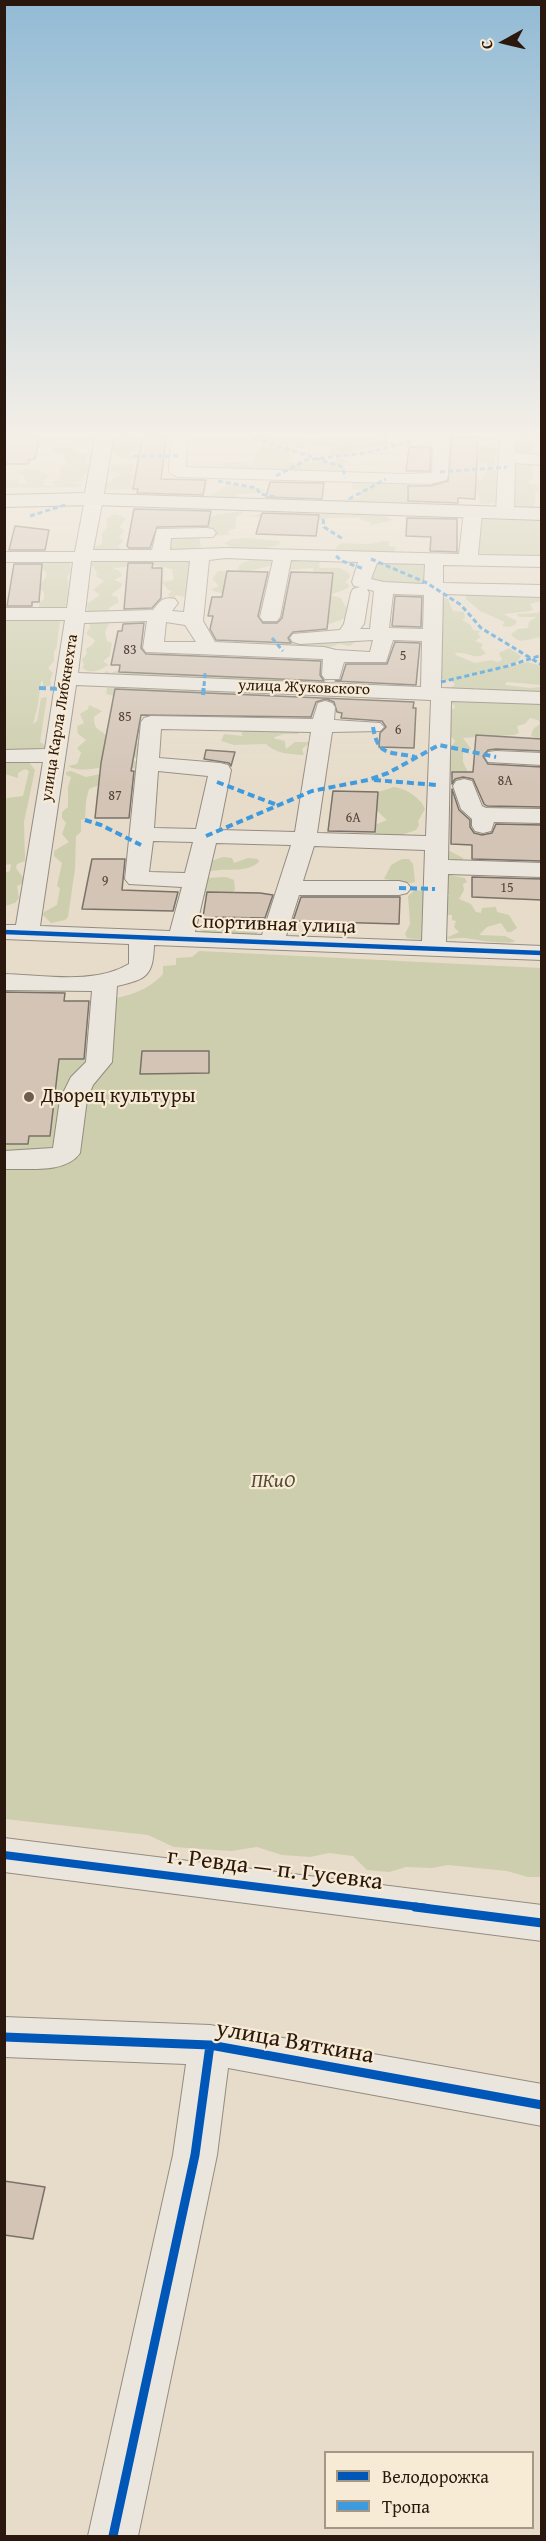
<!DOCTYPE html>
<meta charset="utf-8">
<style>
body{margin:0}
#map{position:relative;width:546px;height:2541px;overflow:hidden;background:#e7dcca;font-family:"Gentium Book Plus",serif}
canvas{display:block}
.frame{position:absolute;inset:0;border:6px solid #2a180e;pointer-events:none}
.legend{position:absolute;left:324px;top:2451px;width:210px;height:78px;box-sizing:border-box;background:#f7ebd5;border:2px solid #a59785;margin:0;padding:8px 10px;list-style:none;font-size:18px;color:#2a180e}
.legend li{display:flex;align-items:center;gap:12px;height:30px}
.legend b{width:30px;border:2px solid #a59785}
.north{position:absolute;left:474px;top:12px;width:60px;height:60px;-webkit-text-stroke:4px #f7ebd5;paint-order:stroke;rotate:262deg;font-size:16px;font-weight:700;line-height:24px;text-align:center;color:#2a180e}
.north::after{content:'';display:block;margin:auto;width:21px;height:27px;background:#2a180e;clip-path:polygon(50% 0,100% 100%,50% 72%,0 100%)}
</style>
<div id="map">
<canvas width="546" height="2541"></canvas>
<div class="frame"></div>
<ul class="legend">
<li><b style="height:8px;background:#0057b8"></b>Велодорожка</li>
<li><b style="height:8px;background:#3d9ade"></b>Тропа</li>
</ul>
<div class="north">С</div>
</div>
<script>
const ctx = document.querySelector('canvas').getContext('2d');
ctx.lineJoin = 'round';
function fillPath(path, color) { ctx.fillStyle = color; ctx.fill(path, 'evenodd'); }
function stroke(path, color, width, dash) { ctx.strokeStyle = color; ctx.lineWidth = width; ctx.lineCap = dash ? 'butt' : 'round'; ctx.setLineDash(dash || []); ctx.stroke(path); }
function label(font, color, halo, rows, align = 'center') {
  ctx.font = font + ' "Gentium Book Plus",serif'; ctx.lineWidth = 4.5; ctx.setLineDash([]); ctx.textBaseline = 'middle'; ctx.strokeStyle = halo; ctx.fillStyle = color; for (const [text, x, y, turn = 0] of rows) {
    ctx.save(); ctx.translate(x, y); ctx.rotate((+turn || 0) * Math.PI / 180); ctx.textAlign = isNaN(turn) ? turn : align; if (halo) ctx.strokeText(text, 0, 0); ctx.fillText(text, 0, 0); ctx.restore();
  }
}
const green = new Path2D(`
 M 120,432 L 128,432 L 125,433 L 138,436 L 135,439 L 138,441 L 138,450 L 129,455 L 136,459 L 122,459 L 108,447 L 120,439 Z
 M 257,432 L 267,432 L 266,437 L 303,438 L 336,442 L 345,440 L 378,441 L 381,438 L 378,434 L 382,432 L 390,433 L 388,445 L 357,450 L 348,452 L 344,457 L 327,456 L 331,453 L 328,449 L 333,447 C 321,442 311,449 300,448 C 291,447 284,443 275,445 L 293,448 L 289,452 L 290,459 L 287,461 C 301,465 316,461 331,463 L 337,459 L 349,460 L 342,465 L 345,469 L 334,473 L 268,471 L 253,466 L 254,469 C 245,472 228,469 218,463 L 242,462 L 253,466 L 255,452 L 261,450 L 260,447 L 262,443 L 247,438 L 253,437 Z
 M 520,432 L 531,432 L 530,433 L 532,434 L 533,447 L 529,454 L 541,465 L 532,466 L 534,476 L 533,479 L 528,481 L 530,485 L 535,484 L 540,487 L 535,493 L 536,502 L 533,505 L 539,508 L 513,506 L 515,443 Z
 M 60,445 L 74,449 L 76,453 L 88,454 L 86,462 L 88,464 L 88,472 L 82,477 L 83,481 L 72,483 L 81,484 L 81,487 L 5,488 L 5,479 L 18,481 L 19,484 L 26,484 L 24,475 L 14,471 C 26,469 38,467 48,475 L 43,485 L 56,486 L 52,482 L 59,481 L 61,475 L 59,468 L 67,464 L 63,457 L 64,455 L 55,453 L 51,449 Z
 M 478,446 L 492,446 L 499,450 L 494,455 L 495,466 L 488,467 L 486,463 L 476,462 Z
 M 129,464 L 136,467 L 131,473 L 134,477 L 130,484 L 134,486 L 133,489 L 104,490 L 105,484 L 121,474 L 110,471 L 111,466 Z
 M 487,469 L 496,470 L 498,482 L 495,484 L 501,486 L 500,503 L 481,504 L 475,487 L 478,486 L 475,481 L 482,479 Z
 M 355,482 L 414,483 L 407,489 L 406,495 L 410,501 L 422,502 C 401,509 378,500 357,505 L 275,501 L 271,499 L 272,497 L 299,497 L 316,501 L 358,498 L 361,497 L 359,492 L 364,490 L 352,489 L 352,484 Z
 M 232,485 L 265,489 L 264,492 L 236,495 L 240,497 L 231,498 L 146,497 L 155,494 L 210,496 L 223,487 Z
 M 241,511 L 243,513 L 236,517 L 235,529 L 227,531 L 230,534 L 209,537 L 198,530 L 199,523 L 215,515 Z
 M 274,512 L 385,516 L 393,520 L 371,525 L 371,522 L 361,520 L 359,517 C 345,519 328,516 316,521 L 244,516 Z
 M 114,514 L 126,518 L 120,527 L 125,531 L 119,537 L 124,541 L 118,546 L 122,551 L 97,550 L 94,547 L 102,544 L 102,534 L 107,526 L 106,519 Z
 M 485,519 L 541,521 L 541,560 L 484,558 L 476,554 L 480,520 Z
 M 160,536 L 199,537 L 201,546 L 194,552 L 172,555 Z
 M 247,538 L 279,541 L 280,544 C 267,550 237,553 224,543 L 233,539 Z
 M 383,541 L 389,541 L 389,546 L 396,547 L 394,553 L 337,551 L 335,549 L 341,543 L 368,544 Z
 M 254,558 L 270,558 L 276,561 L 273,565 L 250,571 L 249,577 C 237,586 225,600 211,589 L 219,586 L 212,579 L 218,571 L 239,571 L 238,568 L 242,563 Z
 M 97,559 L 186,559 L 190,561 L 190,578 L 186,581 L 192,583 L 184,586 L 191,589 L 186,591 L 185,597 L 176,595 L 174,599 L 170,599 L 168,594 L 172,591 L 168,590 L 162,582 L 174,580 L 172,569 L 153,565 L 113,568 L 121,572 L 122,576 L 114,580 L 122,583 L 122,586 L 111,595 L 117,597 L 119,602 L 109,608 L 110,622 L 105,632 L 107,641 L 112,643 L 110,656 L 103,661 L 109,665 C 99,670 92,675 82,668 L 84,665 L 82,659 L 87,654 L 86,649 L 93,644 L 95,640 L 86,634 L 90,627 L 87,604 L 100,595 L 93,590 L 104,581 L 96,576 L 97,572 L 91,565 Z
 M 293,559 L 320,560 L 319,568 L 340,568 L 349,573 L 350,577 L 345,582 L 349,585 L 348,588 L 330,595 L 341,598 L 345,606 L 349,607 L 348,617 L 314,630 L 314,633 L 349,642 L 366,639 L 365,641 L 355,642 L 350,646 L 339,644 L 320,651 L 281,645 L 279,643 L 297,640 L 293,630 L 269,623 L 259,626 L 260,620 L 299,621 L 329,609 L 330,599 L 317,598 L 313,568 L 288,570 L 288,561 Z
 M 69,561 L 71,570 L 67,577 C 69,585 68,598 65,608 L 60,611 C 61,624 57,635 57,647 L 54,652 L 54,661 L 48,668 L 53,673 L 50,680 L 51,683 L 50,686 L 43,686 L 43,681 L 41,681 L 38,705 L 33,724 L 37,721 L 41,698 L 47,697 L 40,742 L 52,750 L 24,760 L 29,762 L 35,770 L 24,822 L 25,861 L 17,864 L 16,868 L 24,879 L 23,883 L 17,886 L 19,898 L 15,903 L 5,906 L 5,873 L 10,871 L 11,864 L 5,865 L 5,803 L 7,798 L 23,796 L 29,771 L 25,769 L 18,773 L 18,778 L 5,774 L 5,610 L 39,608 L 39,603 L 44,599 L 44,592 L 38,588 L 47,575 L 44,570 L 34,563 L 36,562 Z
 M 380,563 L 423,563 L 426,566 L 426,585 L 370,582 L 372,566 Z
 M 480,594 L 542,595 L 541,601 L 530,604 L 533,609 L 530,611 L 503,614 L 517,621 C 516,627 506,628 502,626 L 505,622 L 480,611 L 466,599 L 466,596 Z
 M 438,596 L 448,599 L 453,611 L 464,612 L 465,618 L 462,620 L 471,625 L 473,630 L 480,631 L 478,634 L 481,637 L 475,641 L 483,644 L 481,648 L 486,653 C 477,661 466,651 455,653 L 456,655 L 475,663 L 491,660 L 497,662 L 502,660 L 499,653 L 509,648 L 521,656 L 517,662 L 509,664 L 510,666 L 528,662 L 541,666 L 541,685 L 507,682 L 505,685 L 530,688 L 541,687 L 541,698 L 480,691 L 477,688 L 454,692 L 450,688 L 455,685 L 453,682 L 427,675 L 420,663 L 424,662 Z
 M 541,609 L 541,637 C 530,638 519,646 511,634 L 518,629 L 528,628 L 529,622 L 536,617 L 519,617 L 517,614 L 538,613 Z
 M 119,670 L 320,671 L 330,679 L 322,684 L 102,675 L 106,671 L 110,673 Z
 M 116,687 L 272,693 L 275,696 L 208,693 L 119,694 L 114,696 L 106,694 L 107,688 Z
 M 454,699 L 472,699 L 485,702 L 541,703 L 541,739 L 531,736 L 533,729 L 540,724 L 538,720 L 530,718 L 525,724 L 517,726 L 519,733 L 514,735 L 463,738 L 471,749 L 463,752 L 463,762 L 468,772 L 452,772 L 452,775 L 446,775 L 450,749 L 455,741 L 450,735 L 447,710 L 454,709 L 455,706 L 450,702 Z
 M 89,705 L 102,711 L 94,717 C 94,726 96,729 104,733 L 106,737 L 134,752 L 134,743 L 141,743 L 138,757 L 133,758 L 133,760 L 138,763 L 138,782 L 134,782 L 135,769 C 114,758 87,777 68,766 L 77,764 L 81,753 L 77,748 L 86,740 L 78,734 L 77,726 L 84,723 L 80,714 L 88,709 Z
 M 300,729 L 298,734 L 283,734 L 273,738 L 285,741 L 286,749 L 295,742 L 308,742 L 310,743 L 302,749 L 304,755 C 289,754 276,754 266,744 L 234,745 L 221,741 L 224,734 L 243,736 L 241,733 C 252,726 261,732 271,732 L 271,730 Z
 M 71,771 L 86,777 L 100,774 L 99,785 L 89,789 L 86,801 L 85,819 L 81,820 L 81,832 L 76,836 L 75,869 L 68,917 L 65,920 L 51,923 L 43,915 L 44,912 L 57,905 L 60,888 L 57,886 L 62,863 L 54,856 L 54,851 L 69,842 L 62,834 L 66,823 L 62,818 L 62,812 L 68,807 L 68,787 L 71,777 L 66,775 L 66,772 Z
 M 394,787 C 407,789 421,798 425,809 L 418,821 L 419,825 L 416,830 L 404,834 L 405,836 L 375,837 L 375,825 L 387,820 L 376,810 L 378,792 Z
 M 444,848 L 463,858 L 463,862 L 453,867 L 448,875 L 465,878 L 467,882 L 463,884 L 464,890 L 459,899 L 471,904 L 476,912 L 481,913 L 482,908 L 496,907 L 497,912 L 509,915 L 517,928 L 511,932 L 507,932 L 501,923 L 487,927 L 479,935 L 505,936 L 515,941 L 513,942 C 496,944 481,940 465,938 C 458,937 453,940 446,938 L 459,932 L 454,927 L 456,921 L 452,920 L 452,915 L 447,915 L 447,919 L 443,920 L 445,897 L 450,896 L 447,894 C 449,884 444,860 444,848 Z
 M 223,857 L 232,858 L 234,863 L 248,858 L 258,859 L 259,862 C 244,875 225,866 208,872 L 208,862 Z
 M 402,859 L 409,859 L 413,864 L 415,882 L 410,883 L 384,879 L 391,865 Z
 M 226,877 L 234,880 L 235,890 L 231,893 L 206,892 L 205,896 C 195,898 187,897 179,891 L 180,888 L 205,878 Z
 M 415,890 L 428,892 L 425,916 L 421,918 L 424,921 L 425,940 L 407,938 L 405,934 L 410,924 L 408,896 Z
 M 205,923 L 258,925 L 260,929 L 254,938 L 208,935 L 196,926 Z
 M 199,951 L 541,968 L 541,1877 L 528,1877 L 507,1871 L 448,1865 L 432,1868 L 406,1867 L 389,1872 L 367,1870 L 353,1856 L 329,1853 L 310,1857 L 282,1855 L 257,1847 L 231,1851 L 174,1847 L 148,1835 L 5,1819 L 5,1144 L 29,1136 L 50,1136 L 59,1059 L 84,1059 L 91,1001 C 115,1000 146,994 163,974 L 163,966 L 176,965 L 176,958 L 192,957 Z`);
const building = new Path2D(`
 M 15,432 L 41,432 L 35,459 L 29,460 L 28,464 L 4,464 L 4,435 L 14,435 Z
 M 143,432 L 167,432 L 161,479 L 206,480 L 203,495 L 137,493 L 138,489 L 133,489 Z
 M 452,436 L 478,437 L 475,499 L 458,498 L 458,503 L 408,501 L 408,486 L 430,486 L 448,481 Z
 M 409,447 L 431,448 L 430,471 L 406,471 Z
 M 270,482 L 324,483 L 322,499 L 266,497 Z
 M 134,509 L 211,511 L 208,526 L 157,527 L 150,548 L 129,548 L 127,546 Z
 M 262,513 L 319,515 L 316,536 L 256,534 Z
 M 407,518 L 457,519 L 457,552 L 430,551 L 431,537 L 406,536 Z
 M 15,526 L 49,530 L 45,550 L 9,550 Z
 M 128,563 L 153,563 L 152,568 L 162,568 L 161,598 L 152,608 L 124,609 Z
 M 14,564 L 42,564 L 39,602 L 32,602 L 32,606 L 7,606 Z
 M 227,571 L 268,572 L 258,616 L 263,623 L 277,623 L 282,618 L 291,572 L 333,573 L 327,629 L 293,632 L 288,638 L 291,643 L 216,640 L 210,629 L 213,616 L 208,616 L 212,597 L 222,597 Z
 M 395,596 L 422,597 L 421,627 L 392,626 Z
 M 144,623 L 141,648 L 146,654 L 321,661 L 320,675 L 324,681 L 119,672 L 120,665 L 111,665 L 118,631 L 122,631 L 123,624 Z
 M 395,642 L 420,643 L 416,685 L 335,681 L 341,680 L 346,664 L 387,664 Z
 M 115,689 L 414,702 L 413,708 L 416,708 L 414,748 L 379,747 L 380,733 L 386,727 L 382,721 L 341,718 L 342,713 L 337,712 L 334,702 L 326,699 L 316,702 L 311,717 L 141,715 L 131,771 L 134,771 L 129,818 L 95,818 L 101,763 Z
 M 476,735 L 542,739 L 542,751 L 496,749 L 488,750 L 483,756 L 488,764 L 542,767 L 542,807 L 487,806 L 484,804 L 473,779 L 463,777 L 455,779 L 452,784 L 452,772 L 473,772 Z
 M 206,750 L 235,752 L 231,766 L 229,763 L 204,759 Z
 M 452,789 L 459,810 L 470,820 L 470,827 L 474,833 L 482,835 L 492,833 L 496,824 L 542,825 L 542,861 L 472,859 L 472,845 L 451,844 Z
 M 333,791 L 378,792 L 375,832 L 328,831 Z
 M 92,859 L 125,859 L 122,890 L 178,892 L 173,911 L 82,909 Z
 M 472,877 L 542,879 L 542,900 L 472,897 Z
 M 207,892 L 260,893 L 273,895 L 265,918 L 203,917 Z
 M 301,897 L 400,897 L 399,924 L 293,921 Z
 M 4,992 L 65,993 L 64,1001 L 89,1001 L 84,1059 L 59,1059 L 50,1136 L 29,1136 L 28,1144 L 4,1144 Z
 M 142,1051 L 209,1051 L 209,1073 L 140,1074 Z
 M 4,2181 L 45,2187 L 33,2239 L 4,2235 Z`);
const minor = new Path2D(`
 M 171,432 L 187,432 L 186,467 L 404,474 L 432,473 L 433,446 L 389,443 L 387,440 L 388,432 L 404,432 L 404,435 L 434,436 L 434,432 L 450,432 L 448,476 L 446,480 L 430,484 L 177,477 L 169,472 Z
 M 500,432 L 516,432 L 515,453 L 542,455 L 542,465 L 515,463 L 514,513 L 511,517 L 499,517 L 496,513 Z
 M 94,494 L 100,495 L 103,499 L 93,550 L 152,550 L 157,529 L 207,528 L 213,529 L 216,533 L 213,537 L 171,538 L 170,550 L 226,548 L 459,554 L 464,512 L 467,508 L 479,508 L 482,512 L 478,555 L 542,556 L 542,567 L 443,565 L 443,583 L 542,585 L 542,597 L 443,594 L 441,688 L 542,692 L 542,704 L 451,701 L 448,860 L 542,863 L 542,877 L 448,874 L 446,942 L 542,946 L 542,960 L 154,945 C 153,976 147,979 117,986 L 112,1062 L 93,1085 L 87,1099 L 80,1153 C 66,1174 27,1168 4,1169 L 4,1151 L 53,1148 L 60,1099 L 71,1077 L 86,1062 L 92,991 L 4,990 L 4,974 C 44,975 94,985 129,964 L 129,944 L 4,939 L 4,925 L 16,925 L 43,762 L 4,762 L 4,750 L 45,749 L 65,620 L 4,620 L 4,608 L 67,608 L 73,562 L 4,562 L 4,552 L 75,552 L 85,499 L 88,495 ZM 226,558 L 273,560 L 260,617 L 263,621 L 277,621 L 280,617 L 291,560 L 358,562 L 352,582 L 354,586 L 360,587 L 353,589 L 351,593 L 344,624 L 340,630 L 293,634 L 290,638 L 293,642 L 300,644 L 373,640 L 370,652 L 336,650 L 324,647 L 215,642 L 203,621 L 209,560 ZM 91,561 L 190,561 L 184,612 L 172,611 L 178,603 L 175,599 C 163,596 160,601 153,610 L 85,612 ZM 377,563 L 425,564 L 424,584 L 384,582 L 371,579 ZM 367,589 L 374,591 L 370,629 L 360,629 L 364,624 L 369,593 ZM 393,594 L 424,595 L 423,629 L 389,628 ZM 147,621 L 143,648 L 146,652 L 323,659 L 322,675 L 325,679 L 339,679 L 344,662 L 386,662 L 393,640 L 422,641 L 421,687 L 78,673 L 84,623 ZM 166,622 L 185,625 L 196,642 L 164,642 ZM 76,685 L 431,700 L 426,836 L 317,833 L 332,732 L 380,731 L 384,727 L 380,723 L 334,720 L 335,707 L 332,703 L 325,701 L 318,703 L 313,719 L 151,716 L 144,718 L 141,722 L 125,879 L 129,884 L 182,887 L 170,931 L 40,926 ZM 161,729 L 311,732 L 295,832 L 219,830 L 231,770 L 228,765 L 220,763 L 159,758 ZM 158,771 L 208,776 L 196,829 L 154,828 ZM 153,841 L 193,842 L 185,873 L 149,872 ZM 216,843 L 291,845 L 262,935 L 195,932 ZM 314,846 L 425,850 L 422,941 L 286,936 L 299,895 L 399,895 L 407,893 L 411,888 L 407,883 L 399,881 L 303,881 Z
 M 496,751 L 542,753 L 542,765 L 488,762 L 485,757 L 488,752 Z
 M 464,779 L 472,781 L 482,806 L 486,808 L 542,809 L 542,823 L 494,822 L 491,831 L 483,833 L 475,831 L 472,826 L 472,819 L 461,809 L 453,786 L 456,781 Z
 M 4,1838 L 542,1905 L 542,1941 L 4,1872 Z
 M 4,2017 L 210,2025 L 542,2084 L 542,2126 L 228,2068 L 217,2155 L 138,2536 L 88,2536 L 173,2155 L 186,2064 L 4,2057 Z`);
const major = new Path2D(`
 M 96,432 L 114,432 L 104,494 L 542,508 L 542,520 L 94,505 L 4,507 L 4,495 L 85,493 Z`);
const quietFar1 = new Path2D(`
 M 249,432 L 256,439 L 343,467 L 345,478
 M 442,433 L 469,432
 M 133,456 L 178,456
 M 440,472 L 507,467
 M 276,476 L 306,460 L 366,453 L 416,440
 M 218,481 L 257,488 L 260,494 L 276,497
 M 349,499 L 386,479
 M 30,516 L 68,504
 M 323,519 L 324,527 L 343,539
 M 336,556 L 342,561 L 364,569
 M 371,559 L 427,583 L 461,605 L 481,628 L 542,665
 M 272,638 L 283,651
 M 441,682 L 508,666 L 542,655
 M 204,686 L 205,673`);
const quiet = new Path2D(`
 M 39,688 L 66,689
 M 203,695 L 204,684
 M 373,727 C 378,757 389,751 415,757
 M 374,780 L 437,785
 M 217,782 L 277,805
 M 85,820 L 101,825 L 141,845
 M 206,836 L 312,791 L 368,780 L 388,773 L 439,745 L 496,757
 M 399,888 L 435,889`);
const cyclewayFar2 = new Path2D(`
 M 4,932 L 542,953`);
const cyclewayFar1 = new Path2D(`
 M 4,1855 L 427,1908`);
const cycleway = new Path2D(`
 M 415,1907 L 542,1923
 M 4,2037 L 210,2045 L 542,2105
 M 113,2536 L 195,2155 L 210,2045`);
const markers = [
 [29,1097,6,"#6c5d50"]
];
const farNumbernames = [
 ["83",130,650],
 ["5",403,656],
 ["85",125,717],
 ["6",398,730],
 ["8А",505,781],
 ["87",115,796],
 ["6А",353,818],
 ["9",105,881],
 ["15",507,888]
];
const farStreetnames = [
 ["улица Жуковского",304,688,2],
 ["улица Карла Либкнехта",60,718,-81]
];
const streetNames = [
 ["Спортивная улица",274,925,2]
];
const poiNames = [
 ["Дворец культуры",41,1097]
];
const parkNames = [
 ["ПКиО",273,1482]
];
const nearStreetnames = [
 ["г. Ревда — п. Гусевка",275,1870,7],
 ["улица Вяткина",295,2043,10]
];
fillPath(green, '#cccead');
fillPath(building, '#d3c4b6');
stroke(building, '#7a7268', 1.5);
stroke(minor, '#948c81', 2);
stroke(major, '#7a7268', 2);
fillPath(minor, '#ebe6dd');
fillPath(major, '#e8e2d7');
stroke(quietFar1, '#3d9ade', 3, [5, 3]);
stroke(quiet, '#3d9ade', 4, [7, 4]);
stroke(cyclewayFar2, '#0057b8', 4.5);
stroke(cyclewayFar1, '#0057b8', 8);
stroke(cycleway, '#0057b8', 9);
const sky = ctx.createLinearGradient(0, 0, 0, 788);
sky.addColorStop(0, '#92bbd5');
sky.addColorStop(0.55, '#f4efe7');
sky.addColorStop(1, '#f4efe700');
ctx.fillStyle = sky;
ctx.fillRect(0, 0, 546, 788);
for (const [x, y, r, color] of markers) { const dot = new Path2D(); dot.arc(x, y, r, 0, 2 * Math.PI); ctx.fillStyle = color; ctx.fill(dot); stroke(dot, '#f7ebd5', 2); }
label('14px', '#554439', null, farNumbernames);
label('16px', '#2a180e', '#f7ebd5', farStreetnames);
label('20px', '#2a180e', '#f7ebd5', streetNames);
label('20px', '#2a180e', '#f7ebd5', poiNames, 'left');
label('italic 20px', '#544b36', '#f7ebd5', parkNames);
label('24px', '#2a180e', '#f7ebd5', nearStreetnames);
</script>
